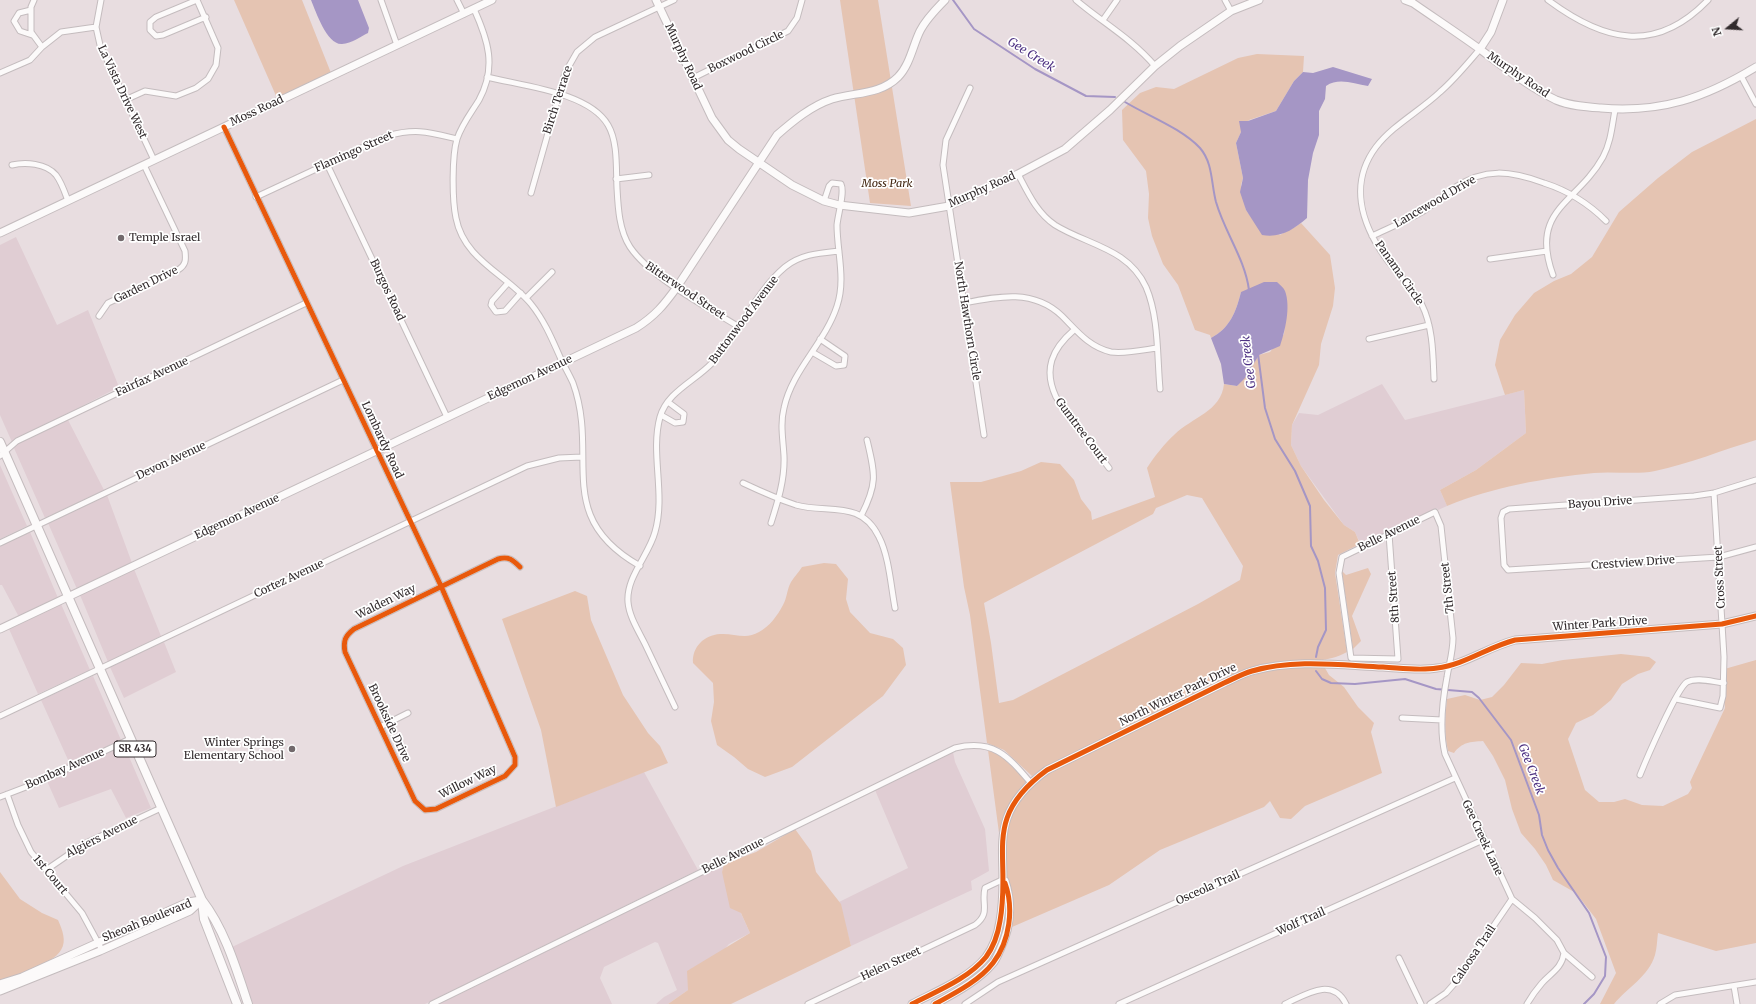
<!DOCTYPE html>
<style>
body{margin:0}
#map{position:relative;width:1756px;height:1004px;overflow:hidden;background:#e8dde0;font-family:Merriweather,serif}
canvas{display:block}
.north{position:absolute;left:1708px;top:8px;width:40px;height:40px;-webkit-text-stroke:3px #fff;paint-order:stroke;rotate:252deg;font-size:11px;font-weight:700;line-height:16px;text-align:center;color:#322b2d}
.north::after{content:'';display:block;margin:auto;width:14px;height:18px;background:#322b2d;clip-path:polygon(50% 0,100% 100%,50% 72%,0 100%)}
</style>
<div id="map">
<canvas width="1756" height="1004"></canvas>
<div class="north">N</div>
</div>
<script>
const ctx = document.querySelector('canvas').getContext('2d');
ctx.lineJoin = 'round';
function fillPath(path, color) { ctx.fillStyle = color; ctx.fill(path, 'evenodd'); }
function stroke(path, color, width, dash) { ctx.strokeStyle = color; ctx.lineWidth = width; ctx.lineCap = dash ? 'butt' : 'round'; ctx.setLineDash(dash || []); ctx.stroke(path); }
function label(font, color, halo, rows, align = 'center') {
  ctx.font = font + ' Merriweather,serif'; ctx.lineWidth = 3.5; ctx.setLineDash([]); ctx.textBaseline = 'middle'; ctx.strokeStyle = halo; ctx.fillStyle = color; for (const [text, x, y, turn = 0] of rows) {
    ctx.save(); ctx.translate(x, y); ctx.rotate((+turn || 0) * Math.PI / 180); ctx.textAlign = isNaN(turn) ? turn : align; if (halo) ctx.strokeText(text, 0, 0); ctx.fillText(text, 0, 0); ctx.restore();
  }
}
const built = new Path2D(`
 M 16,237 L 57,325 L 88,310 L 119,387 L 12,442 L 0,415 L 0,245 Z
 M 1382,384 L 1405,420 L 1524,390 L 1526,433 L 1476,470 L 1440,490 L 1447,506 L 1438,510 L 1437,508 L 1353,548 L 1360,543 L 1355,532 L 1344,525 L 1301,466 L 1291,445 L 1292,425 L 1299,413 L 1318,415 Z
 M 68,420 L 104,490 L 45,518 L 14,448 L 19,443 Z
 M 0,465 L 27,526 L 0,539 Z
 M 107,495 L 132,563 L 77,589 L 48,523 Z
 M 30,532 L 58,598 L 19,617 L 2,585 L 0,585 L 0,546 Z
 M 134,569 L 161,636 L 108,662 L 80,595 Z
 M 61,604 L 90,670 L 38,694 L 9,629 Z
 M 164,642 L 176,672 L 124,698 L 110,667 Z
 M 93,676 L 121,740 L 58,769 L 69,762 L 41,700 Z
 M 124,745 L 151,808 L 126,818 L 111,789 L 59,808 L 47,781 Z
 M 953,752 L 955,762 L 985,829 L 989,871 L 971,881 L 972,890 L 851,946 L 839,902 L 908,868 L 875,790 Z
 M 644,772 L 698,870 L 425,1004 L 253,1004 L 232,947 L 403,866 Z
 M 724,864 L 722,872 L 750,933 L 729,944 L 688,990 L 668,1004 L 656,1004 L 664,997 L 677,990 L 658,943 L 655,942 L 604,967 L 600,978 L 612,1004 L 439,1004 Z`);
const green = new Path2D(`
 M 234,0 L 302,0 L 331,73 L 277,98 Z
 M 840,0 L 878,0 L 911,206 L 870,203 Z
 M 1257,54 L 1304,56 L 1303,72 L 1294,81 L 1276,111 L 1249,120 L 1241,132 L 1236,143 L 1243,178 L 1241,185 L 1246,210 L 1254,221 L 1280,235 C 1288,230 1293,229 1301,223 L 1330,255 L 1335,288 L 1333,306 L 1321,344 L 1319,365 L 1292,425 L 1291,445 L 1301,466 L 1324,500 L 1344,525 L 1355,532 L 1360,544 L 1338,555 L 1335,573 L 1347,652 C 1326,664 1303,660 1280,662 C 1269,663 1259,666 1249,668 L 1045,767 L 1032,776 L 1004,750 L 987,743 L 970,615 L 964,587 L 950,482 L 981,482 L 1021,471 L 1041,462 L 1060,464 L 1074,480 L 1081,499 L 1091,512 L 1092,520 L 1155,497 L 1147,468 C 1154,457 1165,443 1174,435 C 1192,417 1221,412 1224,384 L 1237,386 L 1259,355 L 1270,352 L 1284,334 L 1287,301 L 1241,292 C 1236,312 1230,328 1211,338 L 1210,335 L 1195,330 L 1178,285 L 1163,264 L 1152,236 L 1148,218 L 1149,194 L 1146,171 L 1123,140 L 1122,110 L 1140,93 L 1156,87 L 1174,89 L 1238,58 ZM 1187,495 L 1202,498 L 1243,566 L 1240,580 L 1198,604 L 1013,700 L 999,703 L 991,643 L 984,603 L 1153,514 L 1156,508 Z
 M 1756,119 L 1756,440 C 1722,450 1689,464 1655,471 C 1636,475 1614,471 1594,473 C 1545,478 1493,487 1447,506 L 1440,490 L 1476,470 L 1526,433 L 1524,390 L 1505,395 L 1495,365 L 1500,340 L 1515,315 L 1534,293 L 1554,281 L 1571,274 L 1592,257 L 1619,212 L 1658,178 L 1692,152 Z
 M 824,563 L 836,564 L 848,579 L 846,599 L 850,612 L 870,633 L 893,639 L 903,648 L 906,665 L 883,696 L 792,767 L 765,777 L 748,769 L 734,757 L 717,745 L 711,721 L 714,702 L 713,683 L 693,663 C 692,647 704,635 720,634 C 734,633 746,640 759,632 C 769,627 778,615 783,605 C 787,598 787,589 791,582 C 794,577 799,572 802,567 Z
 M 1368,568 L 1371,574 L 1352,616 L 1361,641 L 1353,649 L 1342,573 L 1342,571 L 1346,575 Z
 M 575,591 L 587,596 L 591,620 L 623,695 L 648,733 L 660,746 L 668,763 L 556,807 L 541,730 L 502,619 Z
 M 1621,654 L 1649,657 L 1656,662 L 1650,670 L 1638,674 L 1622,684 L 1611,700 L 1593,715 L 1576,723 L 1568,739 L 1585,790 L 1599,802 L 1614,802 L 1625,799 L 1642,805 L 1663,806 L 1688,794 L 1692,788 L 1690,782 L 1725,708 L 1721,670 L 1756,660 L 1756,943 L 1716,951 L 1658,933 C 1657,940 1657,948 1655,955 C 1649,976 1627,988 1614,1004 L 1600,1004 L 1616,973 L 1596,919 L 1576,893 L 1553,880 L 1546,865 L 1535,849 L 1521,833 L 1512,809 L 1505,780 L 1493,756 L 1483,741 C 1470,742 1462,742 1454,753 L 1448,751 C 1444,733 1445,716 1447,699 L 1465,695 L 1480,700 L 1492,697 L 1504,685 L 1521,663 L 1542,664 L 1563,660 Z
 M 1299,667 L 1325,668 L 1329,675 L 1344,687 L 1358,707 L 1374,723 L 1371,732 L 1382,773 L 1305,806 L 1291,819 L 1280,818 L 1270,801 L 1264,807 L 1160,850 L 1109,885 L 1012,927 L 1013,895 L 1007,879 L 1005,859 L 1006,835 L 1012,813 L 1023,794 L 1048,773 L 1225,686 C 1252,674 1270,669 1299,667 Z
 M 988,750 L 1000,755 L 1027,781 C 1013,796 1005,812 999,833 Z
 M 795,829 L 811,851 L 816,872 L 841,904 L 851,946 L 731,1004 L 668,1004 L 688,990 L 687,971 L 750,933 L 741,913 L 730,908 L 722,872 L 724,864 L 756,852 Z
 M 0,872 L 20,899 L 42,913 L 58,920 C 62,929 67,941 61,950 C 52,965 16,975 0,981 Z`);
const water = new Path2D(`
 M 311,0 L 358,0 L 369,28 L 368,33 C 360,37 352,43 342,44 C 327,45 316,12 311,0 Z
 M 1333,67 L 1372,79 L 1368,86 C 1354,84 1339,77 1326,86 L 1325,99 L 1319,111 L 1319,135 L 1313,153 L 1308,180 L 1307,218 C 1293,230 1281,238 1262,235 L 1246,210 L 1240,192 L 1243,178 L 1236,143 L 1241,132 L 1239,121 L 1248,121 L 1276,111 L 1294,81 L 1303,72 L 1313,73 Z
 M 1264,282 L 1277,282 C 1280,285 1284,288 1285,291 C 1291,307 1285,331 1280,346 L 1259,355 L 1245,378 L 1237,386 L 1224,384 L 1221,364 L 1211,338 C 1230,328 1236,312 1241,292 Z`);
const stream = new Path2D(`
 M 953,0 L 974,29 L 1035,69 L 1086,96 L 1115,97
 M 1125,102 C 1148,116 1181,128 1200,148 C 1213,163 1211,183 1216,202 C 1225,233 1245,259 1249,290
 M 1258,354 L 1265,408 L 1275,439 L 1295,471 L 1310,506 L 1311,546 L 1318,561 L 1325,588 L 1326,630 L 1318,647 L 1316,657
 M 1316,671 L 1322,679 L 1331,683 L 1355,684 L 1405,679 L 1436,689 L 1472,692 L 1479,698 L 1511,740 L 1539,815 L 1542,835 L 1548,850 L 1558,868 L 1589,913 L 1606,957 L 1605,976 L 1594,994 L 1584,1004`);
const minor = new Path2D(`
 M 34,0 L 31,7 L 31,32 L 42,47
 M 101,0 L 96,27 L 100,45 L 154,160
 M 197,0 L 156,17 L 150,22 L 150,30 L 156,36 L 163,35 L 206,17
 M 381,0 L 397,45
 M 457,0 L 464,14
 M 1076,0 C 1103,23 1131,38 1155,66
 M 1225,0 L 1231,11
 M 1548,0 C 1603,41 1655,55 1708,0
 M 474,9 C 488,40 497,67 479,100 C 471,113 462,124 457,139 C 452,156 452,199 456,218 C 464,260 506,274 531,304 C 544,320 552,339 560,357 C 564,366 569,374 573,383 C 600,457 552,516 640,566
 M 31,10 L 19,13 L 14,21 L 20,31 L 32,35
 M 1103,20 L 1117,0
 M 0,73 L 30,60 L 42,47 L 61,32 L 96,27
 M 1741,76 L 1756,104
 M 487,77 C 522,86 589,92 608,125 C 618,142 616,168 617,188 C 618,207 619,230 630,247 C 651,278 707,307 739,327
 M 693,78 L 788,31 L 797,18 L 802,0
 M 970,88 L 946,140 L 943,165 L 984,435
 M 125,100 L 145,91 L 176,96 L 196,88 L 208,79 L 216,65 L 218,48 L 197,0
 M 224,127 L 441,586 L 515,757 L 515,765 L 505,776 L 436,809 L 425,810 L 415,801 L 345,652 C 343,641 345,636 354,629 L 498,559 C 509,556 513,560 520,567
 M 327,164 L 447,417
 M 12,165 C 25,162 46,163 56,175 C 62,183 65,193 68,201
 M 1018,174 C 1028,193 1037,213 1055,225 C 1087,245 1128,248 1146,287 C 1159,317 1157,356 1160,389
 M 616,179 L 649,175
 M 531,193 L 565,73 L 577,52 L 595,37 L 674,0
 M 256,197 L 387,136 C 416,128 428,132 457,139
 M 1372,236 C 1389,228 1406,221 1422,212 C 1433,205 1443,196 1454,188 C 1485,167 1511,171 1544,183 C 1569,191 1588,203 1606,221
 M 1490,259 L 1547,251
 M 1553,275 C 1529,209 1577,204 1603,157 C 1611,142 1612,126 1615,110
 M 508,283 L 492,301 L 491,305 L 496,312 L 505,311 L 521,293
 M 526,298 L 552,272
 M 964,303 C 999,296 1034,289 1062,316 C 1077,331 1089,347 1111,352 C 1125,354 1143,350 1157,348
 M 99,316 L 108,303 L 178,270 C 186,265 186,260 185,251 L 144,165
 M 1074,330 C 1052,349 1043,369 1056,397 L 1109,468
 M 1369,339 L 1429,325
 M 812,352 L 836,366 L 844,365 L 845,356 L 820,339
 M 1434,379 C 1433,355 1433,327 1422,305 C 1413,286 1396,273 1385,257 C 1361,223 1349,183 1376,147 C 1393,125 1420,111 1440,92 C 1455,79 1467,64 1480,49
 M 661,415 L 675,423 L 683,422 L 684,414 L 668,402
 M 0,456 L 17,441 L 306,303
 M 1756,480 L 1714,493 L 1694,496 L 1509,509 L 1503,512 L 1501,518 L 1504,565 L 1508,570 L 1719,557 L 1756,547
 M 743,483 C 760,491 778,499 796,505 C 827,514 861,499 879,537 C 889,556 891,587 895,608
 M 861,516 C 878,483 875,474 867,440
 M 771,523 C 778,501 785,479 784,456 C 783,439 780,424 784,408 C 792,370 825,343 837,306 C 846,279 837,252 837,225 C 838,214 845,192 841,184 L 832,183 L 829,186 L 824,201
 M 1389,534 L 1398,659 L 1351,658 L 1339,573 L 1342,557 L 1435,512 L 1441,526 L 1453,638 C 1453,652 1449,664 1447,677 C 1442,703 1439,729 1445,754 L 1512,899 L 1535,918 L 1557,940 L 1564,953 L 1592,977
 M 0,543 L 343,380
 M 1676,699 L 1720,708 L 1723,696 L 1724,657 L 1714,493
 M 675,707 C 665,686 655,665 645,644 C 638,630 629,616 628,602 C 626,577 649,555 655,532 C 666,494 650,454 660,417 C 667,392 695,381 712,363 C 739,335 754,293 785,267 C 801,254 820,253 839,251
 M 0,716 L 527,466 L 559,458 L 582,457
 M 1402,718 L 1442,720
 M 380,727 L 408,713
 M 1640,775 C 1646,760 1677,688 1687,682 C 1697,677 1713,682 1724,683
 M 7,794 L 18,825 L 31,852 L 82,913 L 102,950
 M 0,797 L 39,782 L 130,739
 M 46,870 L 84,844 L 161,808
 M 1399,958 L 1421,1004
 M 1734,986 L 1737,1004
 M 432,1004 L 955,748 C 993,739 1007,755 1030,782
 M 808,1004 L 975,925 C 991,913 981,904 985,888 L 1004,879
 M 965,1004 L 998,982 L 1455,778
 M 1119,1004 L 1483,840
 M 1285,1004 C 1305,995 1332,976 1346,1004
 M 1430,1004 L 1446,993 L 1454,984 L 1512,899
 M 1527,1004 C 1531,997 1536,990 1542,983 C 1551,973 1562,968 1564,953
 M 1660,1004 L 1675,995 L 1756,982`);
const tertiary = new Path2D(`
 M 656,0 L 712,118 L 728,140 L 739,149 L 792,185 L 824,201 L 839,205 L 909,213 L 949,206 L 1018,174 L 1065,149 L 1110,110 L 1155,66 L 1180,46 L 1231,11 L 1259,0
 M 1405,0 L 1413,3 C 1436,19 1459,34 1481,50 C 1505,68 1529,87 1556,100 C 1570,106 1587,107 1601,108 C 1661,113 1705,98 1756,67
 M 1480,49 L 1491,32 L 1503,0
 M 0,233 L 492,0
 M 0,629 L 636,328 C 655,316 664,305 677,287 L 777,135 C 793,121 811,106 832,99 C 855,92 880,95 898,77 C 910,65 913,45 920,31 C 926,19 936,9 945,0
 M 0,984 L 22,977 L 188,902 L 201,900
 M 0,991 L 100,951 L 190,911 L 202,900
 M 912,1004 C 937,991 968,979 986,957 C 994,946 998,934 1000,921 C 1012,855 980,819 1047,770 L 1224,683 C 1233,679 1242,674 1252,671 C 1294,659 1339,665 1383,667 C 1401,668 1419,671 1437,668 C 1464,665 1488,647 1515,640 L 1722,624 L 1756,616
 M 935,1004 C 955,993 978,981 993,963 C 996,960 998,954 1000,950 C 1011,927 1013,905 1005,881`);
const primary = new Path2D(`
 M 0,442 L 202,900 C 225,930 236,968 248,1004
 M 202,901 L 204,919 L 237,1004`);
const cycleway = new Path2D(`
 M 224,127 L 441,586 L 515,757 L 515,765 L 505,776 L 436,809 L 425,810 L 415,801 L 345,652 C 343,641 345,636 354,629 L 498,559 C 509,556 513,560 520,567
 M 912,1004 C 937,991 968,979 986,957 C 994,946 998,934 1000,921 C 1012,855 980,819 1047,770 L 1224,683 C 1233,679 1242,674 1252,671 C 1294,659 1339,665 1383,667 C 1401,668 1419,671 1437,668 C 1464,665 1488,647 1515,640 L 1722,624 L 1756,616
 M 935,1004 C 955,993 979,981 993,963 C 1010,941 1014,908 1005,883`);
const markers = [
 [121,238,4,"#72696c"],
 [292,749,4,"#72696c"]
];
const shields = [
 [135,749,42]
];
const shieldNames = [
 ["SR 434",135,749]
];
const streetNames = [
 ["Boxwood Circle",746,52,-26],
 ["Murphy Road",683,57,65],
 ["Murphy Road",1518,75,34],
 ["La Vista Drive West",122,92,65],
 ["Birch Terrace",558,100,-72],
 ["Moss Road",257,111,-25],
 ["Flamingo Street",354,152,-24],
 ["Murphy Road",982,190,-24],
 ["Lancewood Drive",1435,202,-30],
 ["Panama Circle",1399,273,55],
 ["Garden Drive",146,285,-26],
 ["Burgos Road",387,290,65],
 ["Bitterwood Street",685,291,34],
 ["Buttonwood Avenue",744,320,-53],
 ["North Hawthorn Circle",967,321,81],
 ["Fairfax Avenue",152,377,-25],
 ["Edgemon Avenue",530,378,-25],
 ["Gumtree Court",1081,431,53],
 ["Lombardy Road",382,440,65],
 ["Devon Avenue",171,461,-25],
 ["Bayou Drive",1600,503,-4],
 ["Edgemon Avenue",237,517,-25],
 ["Belle Avenue",1389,534,-26],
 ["Crestview Drive",1633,563,-4],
 ["Cross Street",1720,577,-93],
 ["Cortez Avenue",289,579,-25],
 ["7th Street",1448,588,-96],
 ["8th Street",1394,597,-94],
 ["Walden Way",386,602,-26],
 ["Winter Park Drive",1600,624,-4],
 ["North Winter Park Drive",1178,695,-26],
 ["Brookside Drive",389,723,65],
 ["Bombay Avenue",65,769,-24],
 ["Willow Way",468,782,-26],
 ["Algiers Avenue",102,837,-27],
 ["Gee Creek Lane",1482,838,65],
 ["Belle Avenue",733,856,-26],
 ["1st Court",50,875,50],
 ["Osceola Trail",1208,888,-24],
 ["Sheoah Boulevard",147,921,-22],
 ["Wolf Trail",1301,922,-24],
 ["Caloosa Trail",1474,955,-56],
 ["Helen Street",891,964,-25]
];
const parkNames = [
 ["Moss Park",887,184]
];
const poiNames = [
 ["Temple Israel",129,238],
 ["Winter Springs",284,743,"right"],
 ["Elementary School",284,756,"right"]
];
const waterNames = [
 ["Gee Creek",1031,55,32],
 ["Gee Creek",1249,362,-97],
 ["Gee Creek",1531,769,69]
];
fillPath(built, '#e0cdd3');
fillPath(green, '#e5c4b2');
fillPath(water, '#a596c5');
stroke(stream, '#a596c5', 2);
stroke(minor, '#c4bcbe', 7);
stroke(tertiary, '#c4bcbe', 9);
stroke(primary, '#c4bcbe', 10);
stroke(minor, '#fcfafa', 5);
stroke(tertiary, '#fcfafa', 7);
stroke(primary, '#fcfafa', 8);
stroke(cycleway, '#e8590c', 5);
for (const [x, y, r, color] of markers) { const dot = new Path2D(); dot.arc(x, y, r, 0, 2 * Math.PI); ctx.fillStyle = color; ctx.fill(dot); stroke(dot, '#fff', 1.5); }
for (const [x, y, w] of shields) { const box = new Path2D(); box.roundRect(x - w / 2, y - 8, w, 16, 3); ctx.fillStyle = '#fff'; ctx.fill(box); stroke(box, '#322b2d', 1); }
label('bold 10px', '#322b2d', null, shieldNames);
label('11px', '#322b2d', '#fff', streetNames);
label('italic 11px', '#422611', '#fff', parkNames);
label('11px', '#322b2d', '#fff', poiNames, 'left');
label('italic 12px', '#4e3283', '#fff', waterNames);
</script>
